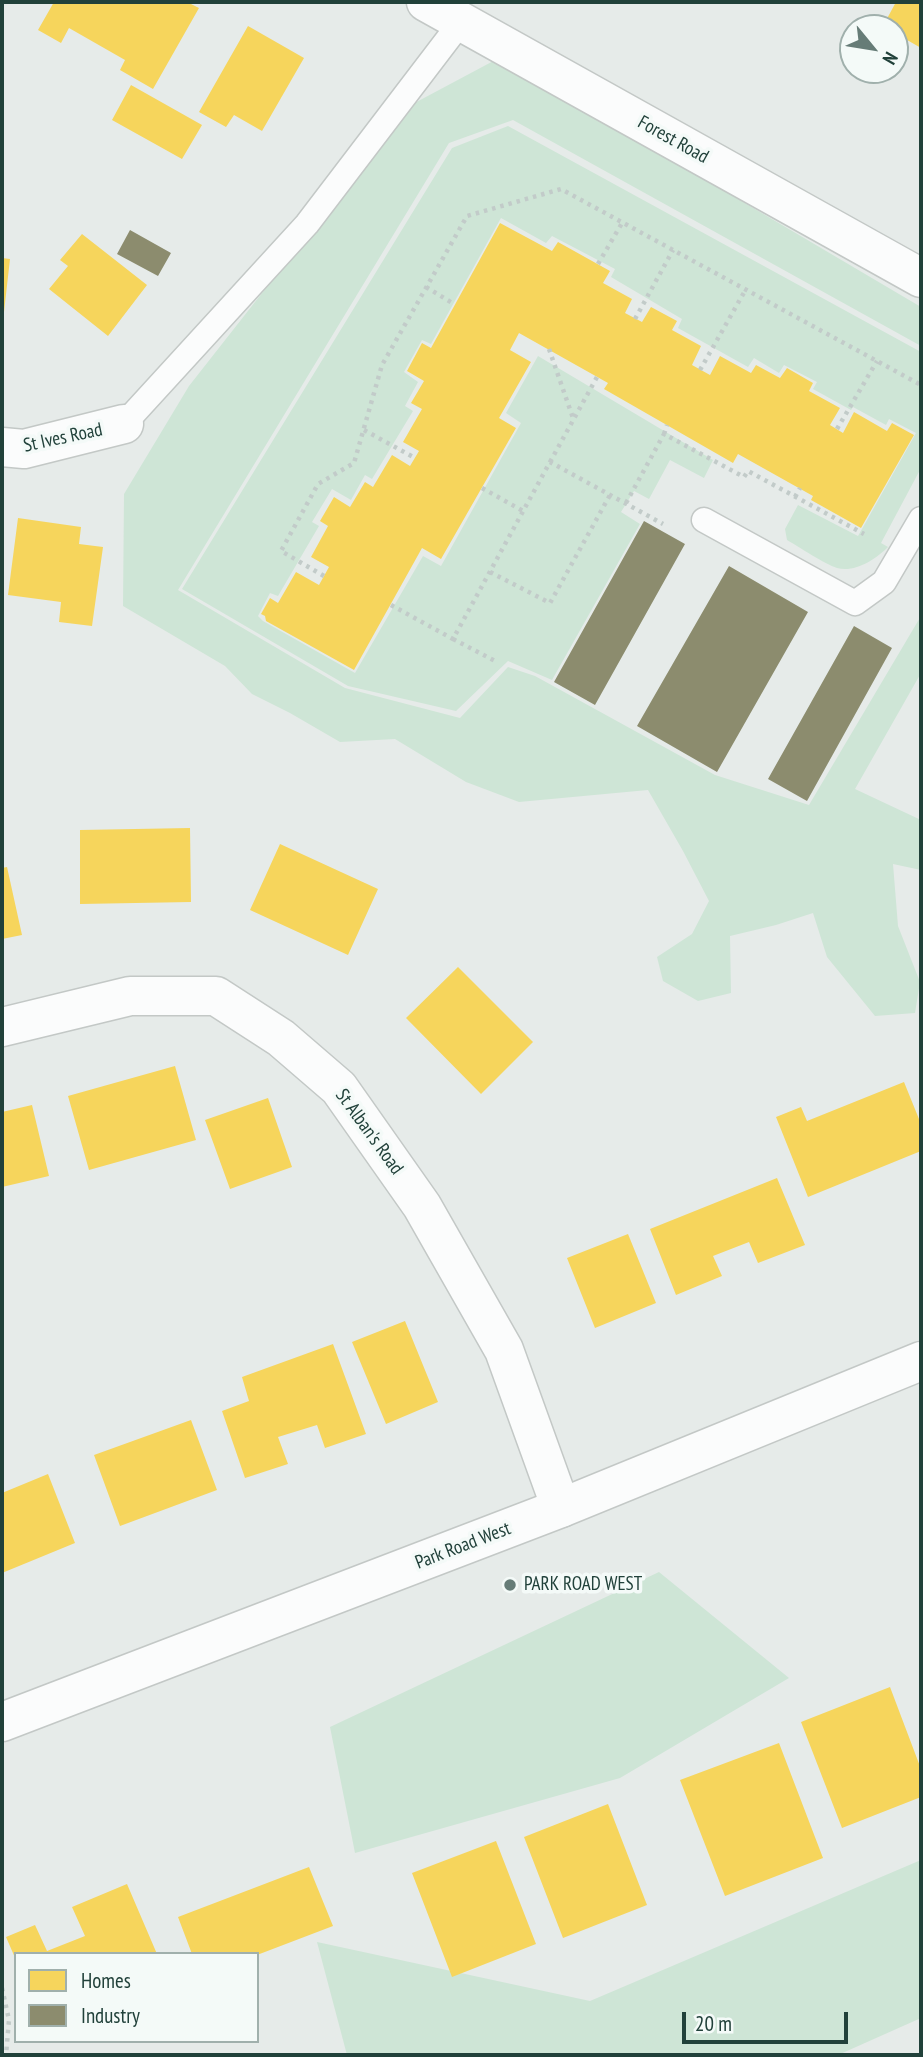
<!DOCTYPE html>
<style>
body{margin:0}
#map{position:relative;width:923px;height:2057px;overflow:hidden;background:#e6ebe9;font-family:"PT Sans Narrow",sans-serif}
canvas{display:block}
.frame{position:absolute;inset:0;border:4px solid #21413a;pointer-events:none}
.legend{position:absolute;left:14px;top:1952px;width:245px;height:91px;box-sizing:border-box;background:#f4faf8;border:2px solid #a0b0ac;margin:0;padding:9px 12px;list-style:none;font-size:21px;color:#21413a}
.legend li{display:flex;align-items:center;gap:14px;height:35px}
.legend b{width:35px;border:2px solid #a0b0ac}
.north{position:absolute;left:839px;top:14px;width:70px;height:70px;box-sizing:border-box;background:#f4faf8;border:2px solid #a0b0ac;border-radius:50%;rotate:120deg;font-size:19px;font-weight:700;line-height:28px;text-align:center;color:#21413a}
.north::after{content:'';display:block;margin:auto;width:24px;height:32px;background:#667c77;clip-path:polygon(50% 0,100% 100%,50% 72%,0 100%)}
.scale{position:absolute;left:682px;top:2012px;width:166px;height:32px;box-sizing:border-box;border:4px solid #21413a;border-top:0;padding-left:9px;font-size:21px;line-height:24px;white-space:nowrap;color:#21413a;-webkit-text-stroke:5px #f4faf8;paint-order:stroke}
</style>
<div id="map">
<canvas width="923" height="2057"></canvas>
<div class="frame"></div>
<ul class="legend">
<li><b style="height:19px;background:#f6d55c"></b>Homes</li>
<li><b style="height:19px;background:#8c8c6e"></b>Industry</li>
</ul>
<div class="north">N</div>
<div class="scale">20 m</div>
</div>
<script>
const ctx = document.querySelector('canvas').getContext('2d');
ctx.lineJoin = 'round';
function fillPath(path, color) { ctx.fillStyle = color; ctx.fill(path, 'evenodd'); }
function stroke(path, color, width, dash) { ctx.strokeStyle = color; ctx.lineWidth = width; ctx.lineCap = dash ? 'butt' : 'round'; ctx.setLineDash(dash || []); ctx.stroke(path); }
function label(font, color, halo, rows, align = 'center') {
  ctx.font = font + ' "PT Sans Narrow",sans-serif'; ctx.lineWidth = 7; ctx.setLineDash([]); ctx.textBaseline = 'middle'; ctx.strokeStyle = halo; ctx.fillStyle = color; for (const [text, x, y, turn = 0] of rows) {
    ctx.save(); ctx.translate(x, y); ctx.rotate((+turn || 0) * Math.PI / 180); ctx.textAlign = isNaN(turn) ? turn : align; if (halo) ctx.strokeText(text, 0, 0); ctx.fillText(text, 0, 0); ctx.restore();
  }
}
const green = new Path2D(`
 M 499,58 L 921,307 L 921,346 L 513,120 L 449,143 L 178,590 L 345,688 L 460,718 L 508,667 L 535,676 L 715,775 L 809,805 L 921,616 L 921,673 L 855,789 L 921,820 L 921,870 L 893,864 L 898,926 L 920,982 L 915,1013 L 875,1016 L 827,957 L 813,913 L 776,925 L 730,936 L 731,993 L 698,1001 L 663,981 L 657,957 L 692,934 L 709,901 L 683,851 L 648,790 L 519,802 L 466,782 L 395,739 L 340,742 L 290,713 L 252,694 L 225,666 L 123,606 L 124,494 L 189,386 L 409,106 Z
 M 508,126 L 921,352 L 921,468 L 881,543 L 888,547 C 876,559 855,573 837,568 C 825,564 799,547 787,540 L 785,529 L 798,505 L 858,536 L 916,433 L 889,419 L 886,425 L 853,407 L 851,410 L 813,389 L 817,382 L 784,365 L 779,373 L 754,358 L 748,367 L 678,328 L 682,319 L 611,277 L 615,269 L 552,236 L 546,243 L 501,218 L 431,344 L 422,340 L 404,372 L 418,382 L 405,406 L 413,411 L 372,479 L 365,475 L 351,500 L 332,489 L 312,522 L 319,526 L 278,596 L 270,593 L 258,616 L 263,621 L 355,673 L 423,556 L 441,566 L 521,423 L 506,413 L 538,356 L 713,460 L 704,478 L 670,460 L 649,499 L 634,491 L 621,512 L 640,524 L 552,680 L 508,661 L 456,711 L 348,686 L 182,589 L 452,148 Z
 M 659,1572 L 789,1678 L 620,1778 L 355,1853 L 330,1727 Z
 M 921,1860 L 921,2018 L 838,2055 L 347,2055 L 317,1942 L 590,2001 Z`);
const homes = new Path2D(`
 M 54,2 L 187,2 L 199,8 L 153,89 L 120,70 L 125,60 L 69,28 L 61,43 L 38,30 Z
 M 896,2 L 921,2 L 921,48 L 895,33 L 895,28 L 883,26 Z
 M 248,26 L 304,58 L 262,131 L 234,115 L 226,127 L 199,112 Z
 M 131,85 L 202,125 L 182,159 L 112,120 Z
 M 500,223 L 552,251 L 558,242 L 610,271 L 603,283 L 632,299 L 625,313 L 642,322 L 651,307 L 677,321 L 672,330 L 701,346 L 692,365 L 710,375 L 720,356 L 751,373 L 756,365 L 780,378 L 787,368 L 813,383 L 809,391 L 840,408 L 830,425 L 843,433 L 854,412 L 887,431 L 892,423 L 914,435 L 861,528 L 811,500 L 813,496 L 738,454 L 733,463 L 604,389 L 608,383 L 519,333 L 510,350 L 531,362 L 499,418 L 516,428 L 441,559 L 422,548 L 354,670 L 266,621 L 265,616 L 261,614 L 270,598 L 278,603 L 296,572 L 319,585 L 329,567 L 311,557 L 328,526 L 320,521 L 334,497 L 350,507 L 365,482 L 373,487 L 392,455 L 410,466 L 419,451 L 403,442 L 422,409 L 411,403 L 424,381 L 407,371 L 422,343 L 431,348 Z
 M 82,234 L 147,285 L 108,336 L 49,289 L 68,266 L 60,260 Z
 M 2,258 L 10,259 L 4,312 L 2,311 Z
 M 18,518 L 81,527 L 79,544 L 103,547 L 92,626 L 59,622 L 61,602 L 8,595 Z
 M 190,828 L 191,902 L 80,904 L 80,830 Z
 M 280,844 L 378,889 L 348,955 L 250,910 Z
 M 7,867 L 22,935 L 2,939 L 2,868 Z
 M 458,967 L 533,1042 L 481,1094 L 406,1018 Z
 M 175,1066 L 196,1140 L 89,1170 L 68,1096 Z
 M 904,1082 L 921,1124 L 921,1151 L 808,1197 L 776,1117 L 801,1107 L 807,1121 Z
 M 268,1098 L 292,1167 L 230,1189 L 205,1120 Z
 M 32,1105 L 49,1176 L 2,1187 L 2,1112 Z
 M 777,1178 L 805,1245 L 758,1263 L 749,1242 L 713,1256 L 722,1276 L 676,1295 L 650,1229 Z
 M 628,1234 L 656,1303 L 595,1328 L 567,1258 Z
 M 405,1321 L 438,1402 L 386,1424 L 352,1342 Z
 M 333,1344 L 366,1434 L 325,1448 L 317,1425 L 278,1437 L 288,1464 L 245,1478 L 222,1411 L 249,1401 L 242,1377 Z
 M 191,1420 L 217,1490 L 120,1526 L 94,1455 Z
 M 48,1474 L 75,1543 L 2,1573 L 2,1493 Z
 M 890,1687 L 921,1769 L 921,1797 L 842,1828 L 801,1722 Z
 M 779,1743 L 823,1858 L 725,1896 L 680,1780 Z
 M 608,1804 L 647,1905 L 563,1938 L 524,1837 Z
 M 496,1841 L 536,1944 L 452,1977 L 412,1873 Z
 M 309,1867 L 333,1926 L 257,1955 L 192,1954 L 178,1917 Z
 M 127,1884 L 157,1954 L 16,1954 L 16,1960 L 6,1937 L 35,1925 L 47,1951 L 85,1936 L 72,1907 Z`);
const industry = new Path2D(`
 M 130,230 L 171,253 L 158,276 L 117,254 Z
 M 644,521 L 685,544 L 595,705 L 554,682 Z
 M 729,566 L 808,612 L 717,772 L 637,726 Z
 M 854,626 L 892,648 L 807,801 L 768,779 Z`);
const path = new Path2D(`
 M 598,264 L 622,223
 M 426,287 L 454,304
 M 635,319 L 673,250
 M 549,349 L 573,418
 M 700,370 L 746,289
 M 837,429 L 877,361
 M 364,430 L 415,458
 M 664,434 L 667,425
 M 550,462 L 597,377
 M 482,488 L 523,511
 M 795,497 L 800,488
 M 626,503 L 664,434 L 744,477 L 748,471 L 864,534
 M 490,572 L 550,603 L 610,495
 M 324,576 L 281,551 L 318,484 L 354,463 L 382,365 L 467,216 L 561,189 L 921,385
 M 391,605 L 453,639 L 550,462 L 663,524
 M 453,639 L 497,662
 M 2,1988 L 9,2020 L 6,2055`);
const service = new Path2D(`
 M 124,424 L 307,224 L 461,22
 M 704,520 L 855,603 L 884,582 L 921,519`);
const minor = new Path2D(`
 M 426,2 L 921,278
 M 2,447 L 24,449 L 124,424
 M 2,1027 L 130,996 L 216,996 L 281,1038 L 339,1088 L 422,1206 L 504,1350 L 561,1508`);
const tertiary = new Path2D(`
 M 2,1722 L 561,1508 L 921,1361`);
const markers = [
 [510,1585,7,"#667c77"]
];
const streetNames = [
 ["Forest Road",673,140,29],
 ["St Ives Road",63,438,-12],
 ["St Alban's Road",369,1132,54],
 ["Park Road West",463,1546,-21]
];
const poiNames = [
 ["PARK ROAD WEST",524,1585]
];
fillPath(green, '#cee5d6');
fillPath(homes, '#f6d55c');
fillPath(industry, '#8c8c6e');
stroke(service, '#c3c8c6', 27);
stroke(minor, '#c3c8c6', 41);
stroke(tertiary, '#c3c8c6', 41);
stroke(path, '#c2cbc9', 4.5, [3.5, 5]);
stroke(service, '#fbfcfc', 24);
stroke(minor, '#fbfcfc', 38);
stroke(tertiary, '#fbfcfc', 38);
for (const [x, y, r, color] of markers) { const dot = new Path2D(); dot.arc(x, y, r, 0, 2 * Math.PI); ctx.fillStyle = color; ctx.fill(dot); stroke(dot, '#f4faf8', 2.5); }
label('19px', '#21413a', '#f4faf8', streetNames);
label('19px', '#21413a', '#f4faf8', poiNames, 'left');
</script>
